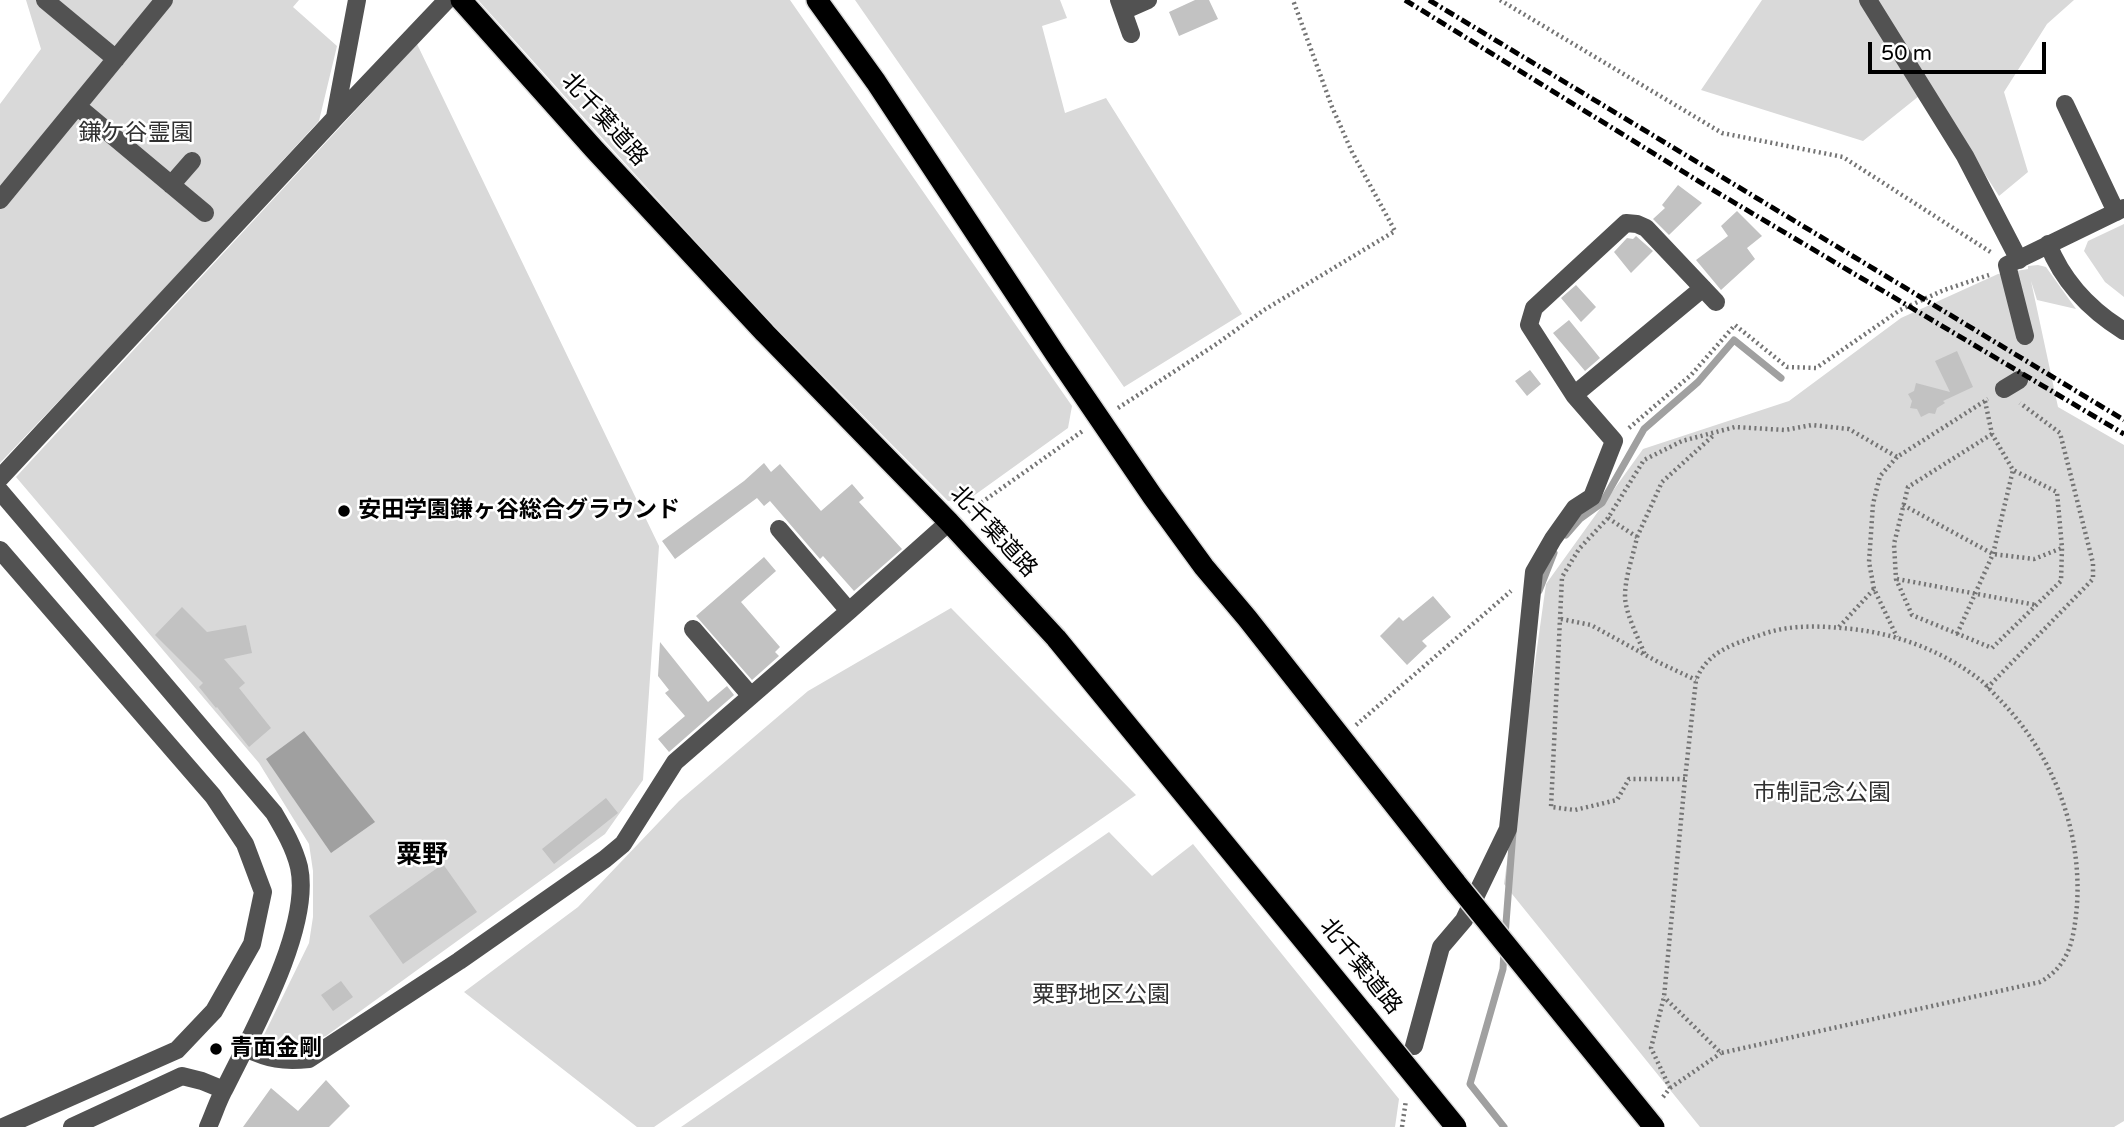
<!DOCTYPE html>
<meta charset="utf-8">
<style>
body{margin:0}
#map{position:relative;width:2124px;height:1127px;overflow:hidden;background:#fff;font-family:"Varela Round",sans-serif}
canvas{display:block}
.scale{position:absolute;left:1868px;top:42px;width:178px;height:32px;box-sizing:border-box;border:4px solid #000;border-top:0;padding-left:9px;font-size:21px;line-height:24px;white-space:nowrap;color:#000;-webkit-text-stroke:5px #fff;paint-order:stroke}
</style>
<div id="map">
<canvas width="2124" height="1127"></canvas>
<div class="scale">50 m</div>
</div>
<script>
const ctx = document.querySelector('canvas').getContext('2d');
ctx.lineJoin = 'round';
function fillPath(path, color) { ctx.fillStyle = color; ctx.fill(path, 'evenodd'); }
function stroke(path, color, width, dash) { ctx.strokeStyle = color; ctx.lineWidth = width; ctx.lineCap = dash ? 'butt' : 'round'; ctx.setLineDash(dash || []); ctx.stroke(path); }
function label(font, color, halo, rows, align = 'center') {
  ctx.font = font + ' "Varela Round","Noto Sans JP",sans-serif'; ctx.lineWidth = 5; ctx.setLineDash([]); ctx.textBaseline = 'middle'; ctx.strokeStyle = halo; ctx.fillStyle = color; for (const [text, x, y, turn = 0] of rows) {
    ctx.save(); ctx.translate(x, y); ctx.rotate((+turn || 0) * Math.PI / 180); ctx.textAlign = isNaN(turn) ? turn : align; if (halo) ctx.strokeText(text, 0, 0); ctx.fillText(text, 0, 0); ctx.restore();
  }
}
const green = new Path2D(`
 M 26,0 L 299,0 L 293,7 L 337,46 L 319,121 L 128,328 L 0,463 L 0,104 L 41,49 Z
 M 478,0 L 790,0 L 1072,406 L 1068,428 L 965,502 L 948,501 L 750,302 Z
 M 855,0 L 1060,0 L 1067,18 L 1042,26 L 1065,113 L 1106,98 L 1242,314 L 1124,387 Z
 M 1762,0 L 2074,0 L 2047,24 L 2004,92 L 2028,172 L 1999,196 L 1929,88 L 1863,141 L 1701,90 Z
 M 417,44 L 659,546 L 643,780 L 605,834 L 326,1036 L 305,1043 L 261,1041 L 309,943 L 313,917 L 313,871 L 309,844 L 259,763 L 16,477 Z
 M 2124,224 L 2124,297 L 2105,282 L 2084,251 L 2088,241 Z
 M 2038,265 L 2046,267 L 2076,309 L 2037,300 L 2031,281 L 2058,407 L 2124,445 L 2124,1121 L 2114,1127 L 1700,1127 L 1504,884 L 1546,584 L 1643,449 L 1789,401 L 1901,318 L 1998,274 L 2028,269 L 2028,266 Z
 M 951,608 L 1136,795 L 654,1127 L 637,1127 L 464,992 L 578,907 L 679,801 L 808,691 Z
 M 1109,832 L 1152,876 L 1193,844 L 1399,1099 L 1395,1127 L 681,1127 Z`);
const water = new Path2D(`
 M 304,731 L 375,822 L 331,853 L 266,759 Z`);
const stream = new Path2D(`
 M 1566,535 L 1580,519 L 1602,503 L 1644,429 L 1698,382 L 1734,340 L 1781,378
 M 1539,591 L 1554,553
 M 1505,936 L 1513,832
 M 1504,951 L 1503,969 L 1470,1084 L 1504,1127`);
const building = new Path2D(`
 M 1195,0 L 1209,0 L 1218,19 L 1179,36 L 1169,12 Z
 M 1678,185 L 1702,203 L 1669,235 L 1653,219 L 1665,208 L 1662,205 Z
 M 1737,211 L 1762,236 L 1747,248 L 1755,259 L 1721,290 L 1696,260 L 1728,236 L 1721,226 Z
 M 1636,236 L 1653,251 L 1631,273 L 1614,252 L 1627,238 L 1633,239 Z
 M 1576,285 L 1596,307 L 1581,322 L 1561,298 Z
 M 1569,320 L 1600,358 L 1585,371 L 1553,333 Z
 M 1957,351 L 1973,387 L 1943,401 L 1945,403 L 1937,408 L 1935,414 L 1929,413 L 1921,417 L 1917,409 L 1910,408 L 1912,401 L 1908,394 L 1914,391 L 1916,383 L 1950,392 L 1935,361 Z
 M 1530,370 L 1541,384 L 1527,396 L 1515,381 Z
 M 764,463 L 771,472 L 780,464 L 821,511 L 852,484 L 864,498 L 859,502 L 902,549 L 854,591 L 823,556 L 820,559 L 770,501 L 764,506 L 757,498 L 675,559 L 662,541 L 744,481 Z
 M 764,557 L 776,571 L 741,602 L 780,647 L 775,652 L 779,656 L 752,680 L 696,616 Z
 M 1433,596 L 1451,617 L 1422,641 L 1427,646 L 1407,665 L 1380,636 L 1399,617 L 1403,621 Z
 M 182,607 L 207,632 L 246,625 L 252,653 L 224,659 L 245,683 L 239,688 L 271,728 L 249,747 L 217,707 L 216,708 L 199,687 L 203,683 L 155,635 Z
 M 660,642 L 708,702 L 727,686 L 734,695 L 669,752 L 658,739 L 685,716 L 665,693 L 669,690 L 658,676 Z
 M 606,798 L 618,813 L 554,864 L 542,849 Z
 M 443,864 L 477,912 L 403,964 L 369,916 Z
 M 341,981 L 353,997 L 333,1011 L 321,995 Z
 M 326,1080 L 350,1106 L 329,1127 L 243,1127 L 271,1088 L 298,1111 Z`);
const minorTunnel = new Path2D(`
 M 2019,380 L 2034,371 L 2025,336`);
const path = new Path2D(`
 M 1500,0 L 1722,133 L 1843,157 L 1992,253
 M 1985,401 L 1992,434 L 2013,470 L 2057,492 L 2062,548 L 2061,581 L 1992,648 L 1912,615 L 1896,579 L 1894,544 L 1908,487 L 1992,434
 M 1118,408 L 1215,345 L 1264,310 L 1395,231 L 1352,152 L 1332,107 L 1293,0
 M 1629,428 L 1691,375 L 1735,325 L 1787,367 L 1816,368 L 1900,310 L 1944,290 L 1989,275
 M 1897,457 L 1880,476 L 1873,504 L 1869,562 L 1874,589 L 1897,637
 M 1903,505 L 1993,554 L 2034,559 L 2062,548
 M 968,512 L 1084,430
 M 1608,518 L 1637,537 C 1633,557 1625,576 1625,597 C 1626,615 1638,637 1645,655
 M 1637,537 L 1662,482 L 1715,434
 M 1897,579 L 2036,605
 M 1561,619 L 1591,625 L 1660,663 L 1696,680
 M 1839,627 L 1874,589
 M 1957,634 L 1993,554 L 2013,470
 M 1987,688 L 2093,579 L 2093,563 L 2060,433 L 2020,403
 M 1356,725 L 1511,591
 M 1685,779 L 1629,779 L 1617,800 L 1575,810 L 1551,807 L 1562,577 L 1579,549 L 1608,518 L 1644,460 L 1682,441 L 1735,427 L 1785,430 L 1812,425 L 1849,429 L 1897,457 L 1988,399
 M 1670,1088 L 1721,1053
 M 1663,1097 L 1670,1088 L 1651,1048 L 1664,997 L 1685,779 L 1696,680 C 1708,650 1735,644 1763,634 C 1792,624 1822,626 1852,629 C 1898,634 1942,651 1979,679 C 1986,684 1992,692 1998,698 C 2052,752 2082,829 2077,905 C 2074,936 2071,965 2040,982 L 1721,1053 L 1664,997
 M 1402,1127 L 1406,1100`);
const minor = new Path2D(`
 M 45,0 L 116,59
 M 1119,0 L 1131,34
 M 1868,0 L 1965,156 L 2019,260
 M 1123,11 L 1148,0
 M 2065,104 L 2116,212
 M 77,106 L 205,213
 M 335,117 L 357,0
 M 171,185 L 192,161
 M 0,200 L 164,0
 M 2048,244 C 2063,282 2090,310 2124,331
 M 2025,336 L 2007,265 L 2124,208
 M 2004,389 L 2019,380
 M 1574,395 L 1703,288
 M 0,478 L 335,118 L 447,0
 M 0,491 L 274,813 C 284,830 294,847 299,867 C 312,927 252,1033 225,1088 C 218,1100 214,1114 208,1127
 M 779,529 L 849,611
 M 0,550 L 213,796 L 245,844 L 263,892 L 252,944 L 214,1011 L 177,1050 L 3,1127
 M 693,629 L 751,696
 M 1414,1046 L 1441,947 L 1464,920 L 1508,829 L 1534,572 L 1553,539 L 1575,508 L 1592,497 L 1614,441 L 1574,395 L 1529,325 L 1534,308 L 1626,223 L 1637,224 L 1646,228 L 1716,302
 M 245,1048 C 269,1059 283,1062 309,1059 L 459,961 L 605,859 L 623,844 L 675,762 L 849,611 L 949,522
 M 72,1127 L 182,1076 L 202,1081 L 224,1090`);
const highway = new Path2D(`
 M 461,0 L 594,149 L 765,333 L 949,522 L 1056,638 L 1364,1014
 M 817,0 L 876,82 L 1056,355 L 1153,497 L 1204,567 L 1247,618 L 1456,883`);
const rail = new Path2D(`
 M 1405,0 L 1708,187 L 2124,434
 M 1429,0 L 2124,420`);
const highwayBridge = new Path2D(`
 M 1456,883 L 1654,1127
 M 1364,1014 L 1456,1127`);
const markers = [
 [344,511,7,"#000"],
 [216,1049,7,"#000"]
];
const streetNames = [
 ["北千葉道路",604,120,48],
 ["北千葉道路",993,532,47],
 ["北千葉道路",1360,967,51]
];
const parkNames = [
 ["鎌ケ谷霊園",136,134],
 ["市制記念公園",1822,794],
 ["粟野地区公園",1101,996]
];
const poiNames = [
 ["安田学園鎌ヶ谷総合グラウンド",358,511],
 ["青面金剛",230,1049]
];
const quarterNames = [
 ["粟野",422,856]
];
fillPath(green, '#d9d9d9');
fillPath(water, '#a0a0a0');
stroke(stream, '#a0a0a0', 7);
fillPath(building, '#c2c2c2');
stroke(minorTunnel, '#d9d9d9', 18, [18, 9]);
stroke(highway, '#dbdbdb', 24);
stroke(path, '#747474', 4.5, [2, 3.5]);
stroke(minor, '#525252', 18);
stroke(highway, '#000', 21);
stroke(rail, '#000', 5, [10, 3.5, 2, 3.5]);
stroke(highwayBridge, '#dbdbdb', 24, []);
stroke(highwayBridge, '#000', 21);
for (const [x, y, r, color] of markers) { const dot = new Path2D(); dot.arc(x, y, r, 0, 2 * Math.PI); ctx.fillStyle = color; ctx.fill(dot); stroke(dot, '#fff', 2.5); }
label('23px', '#000', '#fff', streetNames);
label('23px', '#303030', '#fff', parkNames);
label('bold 23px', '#000', '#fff', poiNames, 'left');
label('bold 26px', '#000', '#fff', quarterNames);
</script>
